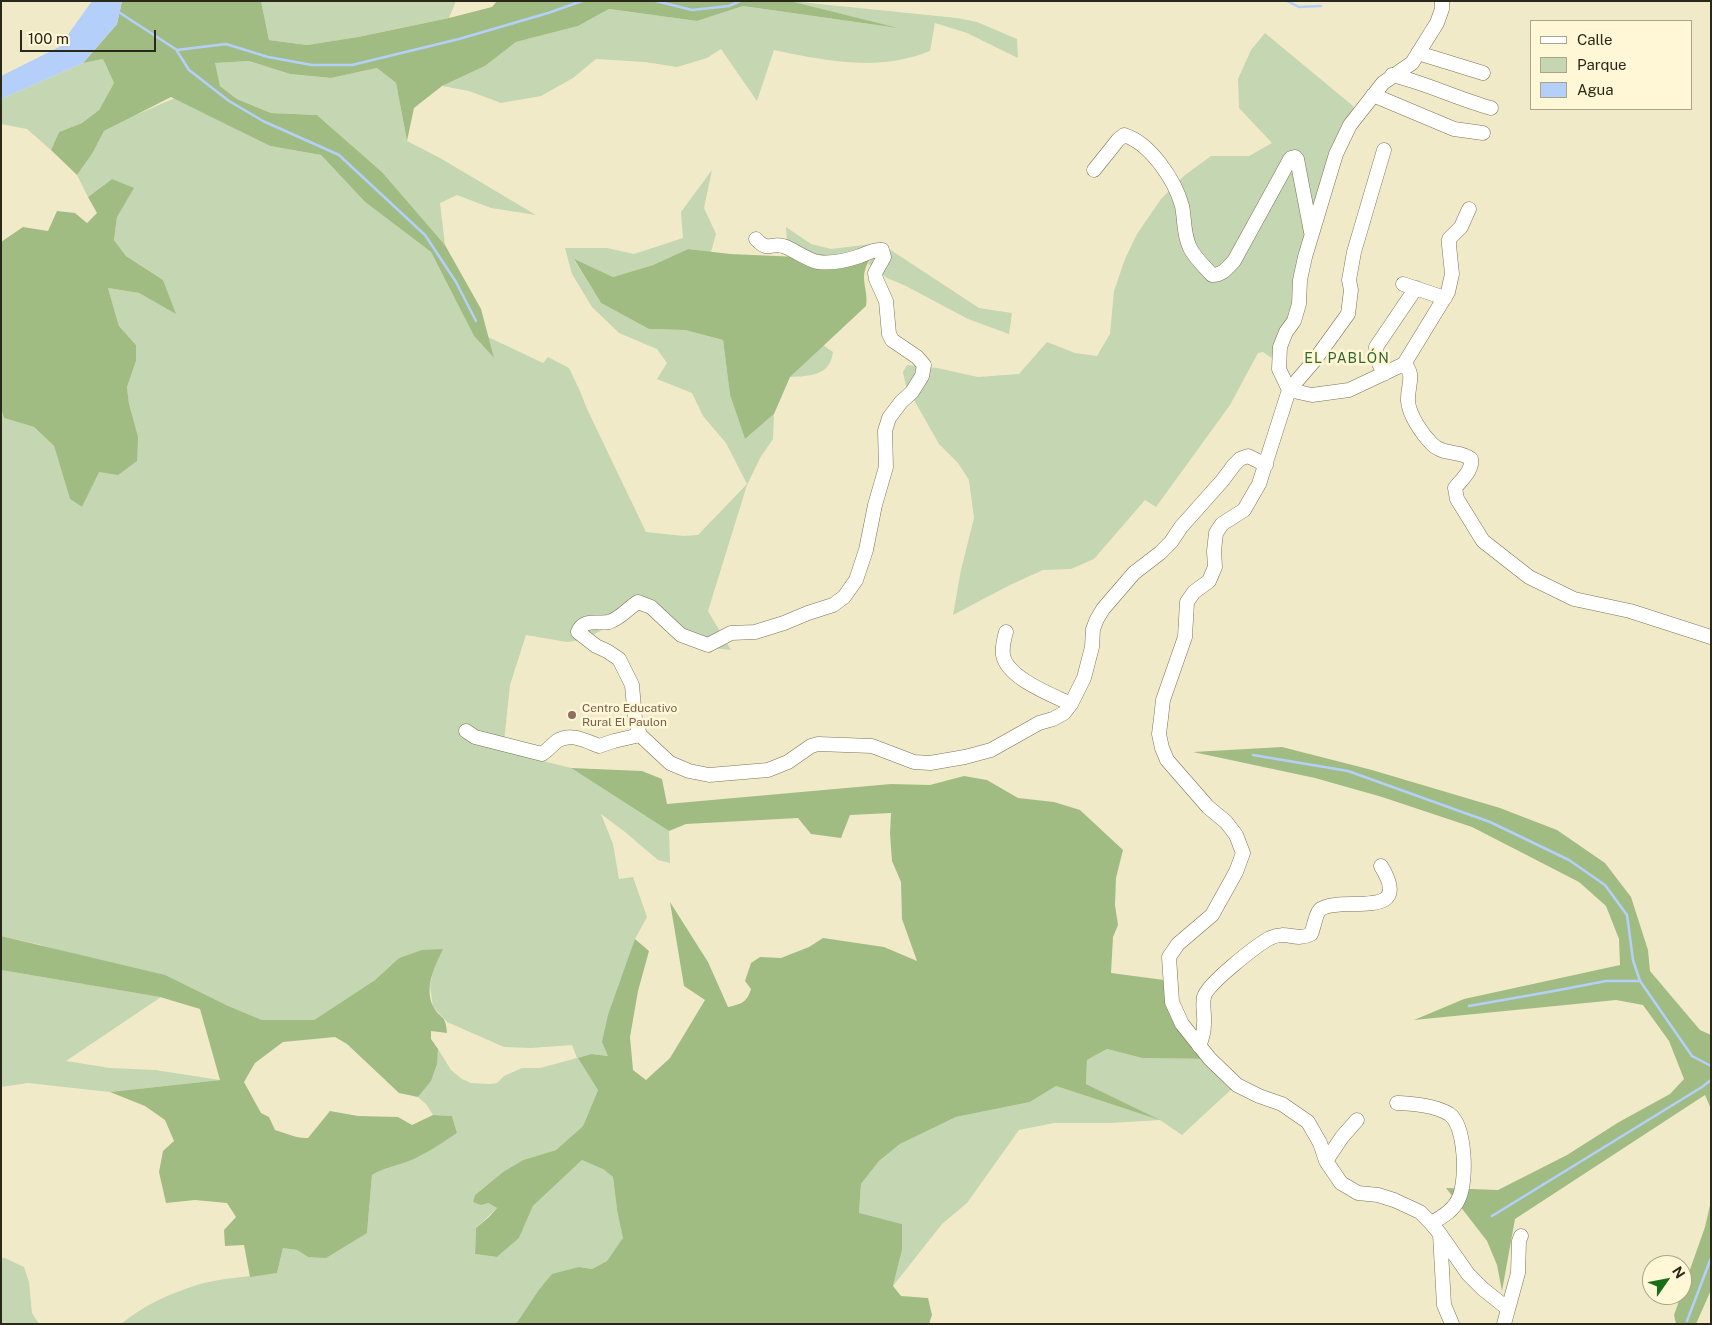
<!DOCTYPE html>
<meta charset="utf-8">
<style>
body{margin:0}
#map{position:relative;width:1712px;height:1325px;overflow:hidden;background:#f1eac8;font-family:"Public Sans",sans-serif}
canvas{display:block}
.frame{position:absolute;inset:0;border:2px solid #2a271b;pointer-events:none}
.legend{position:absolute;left:1530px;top:20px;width:162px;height:90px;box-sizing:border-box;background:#fff7d5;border:1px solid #aaa48b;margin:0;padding:6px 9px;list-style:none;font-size:15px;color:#2a271b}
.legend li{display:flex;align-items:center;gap:10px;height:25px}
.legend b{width:25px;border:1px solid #aaa48b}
.north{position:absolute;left:1642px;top:1255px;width:50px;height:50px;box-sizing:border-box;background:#fff7d5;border:1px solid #aaa48b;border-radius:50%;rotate:57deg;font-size:14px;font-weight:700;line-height:20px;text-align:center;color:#2a271b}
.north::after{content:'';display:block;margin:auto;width:18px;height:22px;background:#196f18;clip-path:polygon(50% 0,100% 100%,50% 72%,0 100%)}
.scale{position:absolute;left:20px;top:30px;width:136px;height:22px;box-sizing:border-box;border:2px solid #2a271b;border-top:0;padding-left:6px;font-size:15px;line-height:18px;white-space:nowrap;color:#2a271b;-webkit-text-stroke:4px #fff7d5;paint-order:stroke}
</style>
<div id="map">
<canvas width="1712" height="1325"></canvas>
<div class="frame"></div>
<ul class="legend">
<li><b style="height:6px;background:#fff"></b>Calle</li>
<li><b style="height:14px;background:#c4d6b2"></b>Parque</li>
<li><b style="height:14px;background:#b4d0fa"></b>Agua</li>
</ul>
<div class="north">N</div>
<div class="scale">100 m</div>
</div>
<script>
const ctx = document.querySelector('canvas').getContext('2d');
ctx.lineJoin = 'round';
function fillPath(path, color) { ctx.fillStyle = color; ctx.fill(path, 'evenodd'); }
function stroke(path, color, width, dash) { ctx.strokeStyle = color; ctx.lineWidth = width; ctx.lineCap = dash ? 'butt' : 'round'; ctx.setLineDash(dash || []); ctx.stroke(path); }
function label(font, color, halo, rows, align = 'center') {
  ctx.font = font + ' "Public Sans",sans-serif'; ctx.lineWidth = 5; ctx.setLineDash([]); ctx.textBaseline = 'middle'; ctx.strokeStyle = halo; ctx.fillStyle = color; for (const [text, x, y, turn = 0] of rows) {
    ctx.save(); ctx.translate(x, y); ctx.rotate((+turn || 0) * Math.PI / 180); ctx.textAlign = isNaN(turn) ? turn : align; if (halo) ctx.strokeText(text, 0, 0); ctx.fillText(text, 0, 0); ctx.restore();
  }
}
const green = new Path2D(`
 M 261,1 L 456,1 L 449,18 L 358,37 L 307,45 L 269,40 Z
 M 790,1 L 957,18 L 977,22 L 1017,39 L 1018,58 L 967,33 L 935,23 L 930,51 C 878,72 827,61 774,50 L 757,101 L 721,49 L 707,58 L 677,67 L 645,62 L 596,59 L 573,78 L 541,96 L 501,103 L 469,91 L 442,86 L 485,66 L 516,42 L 578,26 L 609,9 L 697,21 L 743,6 L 891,27 Z
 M 1265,33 L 1353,106 L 1358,117 L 1346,142 L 1277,362 L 1263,352 L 1258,353 L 1230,405 L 1156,507 L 1145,500 L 1094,559 L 1071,569 L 1043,570 L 1010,585 L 953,615 L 961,570 L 974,518 L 969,480 L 958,463 L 939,444 L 906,386 L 903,372 L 907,365 L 937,368 L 978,377 L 1019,374 L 1047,342 L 1075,353 L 1097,356 L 1110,334 L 1114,291 L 1125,259 L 1137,234 L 1161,199 L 1185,175 L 1211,156 L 1249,156 L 1272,143 L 1239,108 L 1238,79 L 1251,50 Z
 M 103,59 L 114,83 L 99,110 L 82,123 L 59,132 L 51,150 L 27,129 L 1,124 L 1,99 L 83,63 Z
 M 249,61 L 290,74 L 331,78 L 377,68 L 396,83 L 407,141 L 440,158 L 536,215 L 491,208 L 457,195 L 440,203 L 445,245 L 382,172 L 317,115 L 271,113 L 237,99 L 220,86 L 214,63 Z
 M 175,98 L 270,146 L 321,155 L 365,202 L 431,252 L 474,336 L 493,357 L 488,337 L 543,363 L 548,357 L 569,368 L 580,391 L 587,409 L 646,532 L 683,536 L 698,535 L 747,484 L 726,443 L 703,416 L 692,393 L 657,379 L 667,363 L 657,349 L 619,333 L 592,307 L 572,274 L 565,248 L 607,248 L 634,254 L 683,238 L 681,212 L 712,170 L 704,208 L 716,234 L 711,252 L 688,249 L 653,265 L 613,277 L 574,260 L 601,303 L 649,329 L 685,330 L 723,340 L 730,395 L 745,439 L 774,414 L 773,439 L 760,458 L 747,485 L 708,611 L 731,650 L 705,647 L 647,612 L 635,607 L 625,618 L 583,640 L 567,642 L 526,635 L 510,685 L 503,751 L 571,768 L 669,831 L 670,863 L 658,860 L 625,832 L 601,814 L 613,844 L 619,879 L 633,877 L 647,917 L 635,939 L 628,962 L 608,1056 L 592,1054 L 598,1090 L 583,1126 L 556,1150 L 523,1160 L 503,1172 L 475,1195 L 473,1202 L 488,1203 L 497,1208 L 476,1228 L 475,1254 L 497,1257 L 519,1238 L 533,1206 L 582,1160 L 600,1166 L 613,1177 L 617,1210 L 624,1238 L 607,1261 L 592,1269 L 579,1267 L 538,1291 L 516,1324 L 121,1324 C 144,1305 171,1293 200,1284 C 221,1278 254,1276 277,1273 L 283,1248 L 297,1250 L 308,1257 L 367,1233 L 372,1175 C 384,1168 396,1166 408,1161 C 426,1154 441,1143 457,1133 L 452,1116 L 433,1115 L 426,1104 L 418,1097 C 433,1079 436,1072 438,1049 L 451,1070 L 462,1079 L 471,1083 L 489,1084 L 497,1083 L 504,1076 L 522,1068 L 540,1068 L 577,1058 L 572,1045 L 531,1048 L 504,1047 L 447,1022 L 433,1007 L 430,986 L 433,971 L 442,949 L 399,958 L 375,980 L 314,1020 L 262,1020 L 226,1005 L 77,956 L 41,945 L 1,936 L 1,408 L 4,418 L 34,427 L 54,446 L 70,499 L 82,507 L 129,404 L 127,387 L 136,361 L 136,345 L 119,326 L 108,288 L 139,293 L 175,313 L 163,280 L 126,256 L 114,240 L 117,217 L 112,179 L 88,197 L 77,175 L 92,154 L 104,131 L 131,117 Z
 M 786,227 L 811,244 L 831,249 L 880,243 L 979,308 L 1012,313 L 1009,334 L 968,319 L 906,286 L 887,278 L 868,264 L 880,244 L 841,255 L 788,257 Z
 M 823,345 L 833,352 C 830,376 810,376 790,377 Z
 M 1,970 L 161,997 L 66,1061 L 110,1068 L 155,1070 L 220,1080 L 110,1092 L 28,1083 L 1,1087 Z
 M 1107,1049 L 1142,1058 L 1209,1059 L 1236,1085 L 1182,1135 L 1160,1120 L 1110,1123 L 1054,1123 L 1019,1130 L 967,1203 L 942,1224 L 893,1286 L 902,1250 L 902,1224 L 859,1214 L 861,1184 L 879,1161 L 900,1144 L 956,1117 L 1030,1102 L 1056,1086 L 1155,1118 L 1086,1084 L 1087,1060 Z
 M 1,1258 L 5,1258 L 24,1267 L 29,1282 L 32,1313 L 39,1324 L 1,1324 Z`);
const forest = new Path2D(`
 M 122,1 L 261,1 L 269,40 L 307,45 L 358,37 L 449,18 L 492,7 L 497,1 L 790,1 L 898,28 L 743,6 L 697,21 L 609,9 L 578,26 L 516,42 L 485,66 L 442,86 L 414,108 L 407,141 L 396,83 L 377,68 L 331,78 L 290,74 L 249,61 L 215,63 L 220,86 L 237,99 L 271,113 L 317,115 L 382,172 L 445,245 L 481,309 L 494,358 L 474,336 L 431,252 L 365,202 L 321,155 L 270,146 L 171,97 L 104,131 L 92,154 L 77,175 L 51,150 L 59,132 L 82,123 L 99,110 L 114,83 L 103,59 L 83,63 L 117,24 Z
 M 112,179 L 134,188 L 117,217 L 114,240 L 126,256 L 163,280 L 176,314 L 139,293 L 108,288 L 119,326 L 136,345 L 136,361 L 127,387 L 129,404 L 138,437 L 137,461 L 118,475 L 99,472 L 82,507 L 70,499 L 54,446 L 34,427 L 4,418 L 1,408 L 1,242 L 23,227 L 48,231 L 57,211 L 75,213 L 87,223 L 97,213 L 88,197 Z
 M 880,243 C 874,253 864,265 864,277 C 864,287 868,295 866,306 L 790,377 L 774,414 L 745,439 L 730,395 L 723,340 L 685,330 L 649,329 L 601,303 L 574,259 L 613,277 L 653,265 L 688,249 L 730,254 L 799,257 L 841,255 Z
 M 1282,747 L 1372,770 L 1500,808 L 1557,830 L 1605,863 L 1631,897 L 1648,950 L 1650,971 L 1700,1030 L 1711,1035 L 1711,1109 L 1705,1095 L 1515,1219 L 1502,1291 L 1497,1265 L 1487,1241 L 1446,1188 L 1498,1190 L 1567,1155 L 1619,1122 L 1670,1094 L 1684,1079 L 1669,1041 L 1643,1005 L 1616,1000 L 1414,1020 L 1464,999 L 1620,965 L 1619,939 L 1606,906 L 1579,882 L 1472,827 L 1382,797 L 1315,778 L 1193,752 Z
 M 571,768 L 642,771 L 662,779 L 667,804 L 891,784 L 930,785 L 964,776 L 987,780 L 1018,798 L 1054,802 L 1080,810 L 1123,850 L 1116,878 L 1115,905 L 1118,925 L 1113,937 L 1111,973 L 1164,980 L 1209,1059 L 1142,1058 L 1107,1049 L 1087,1060 L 1086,1084 L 1160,1120 L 1056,1086 L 1030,1102 L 956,1117 L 900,1144 L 879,1161 L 861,1184 L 859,1213 L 902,1224 L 902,1250 L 893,1286 L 901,1296 L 928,1298 L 932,1315 L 929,1324 L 516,1324 L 538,1291 L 552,1274 L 579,1267 L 592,1269 L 607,1261 L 623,1238 L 617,1210 L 613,1177 L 603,1169 L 582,1160 L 533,1206 L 519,1238 L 497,1257 L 475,1254 L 476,1228 L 489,1217 L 497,1208 L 488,1203 L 481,1205 L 473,1202 L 475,1195 L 503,1172 L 523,1160 L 556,1150 L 583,1126 L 598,1090 L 578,1058 L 592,1054 L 608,1056 L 602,1042 L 608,1015 L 635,939 L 649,951 L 638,991 L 630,1037 L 633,1070 L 646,1080 L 670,1058 L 705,1000 L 684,986 L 670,902 L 708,962 L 728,1007 C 742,1004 747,1002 751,989 L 745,981 L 751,963 L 760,957 L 781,958 L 809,947 L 823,938 L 884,947 L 917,961 L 902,919 L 901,882 L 892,861 L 890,834 L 891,813 L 850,815 L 841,838 L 811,834 L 798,818 L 686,824 L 669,831 Z
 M 1,936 L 165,975 L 226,1005 L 262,1020 L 314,1020 L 375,980 L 399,958 L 422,950 L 443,949 C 435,966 424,987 433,1006 C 439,1019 446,1013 447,1033 L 431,1031 L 431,1039 L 438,1049 L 437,1064 L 431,1081 L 418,1097 L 399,1093 L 347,1044 L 335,1037 L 283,1042 L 255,1063 L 244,1082 L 261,1113 L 269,1117 L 275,1130 C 286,1133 297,1139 308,1138 L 330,1111 L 358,1116 L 398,1117 L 412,1125 L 433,1115 L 452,1116 L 457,1133 C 442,1143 426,1154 409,1161 C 396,1166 384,1168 372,1175 L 367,1233 L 326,1258 L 308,1257 L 297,1250 L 283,1248 L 277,1273 L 250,1277 L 244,1245 L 225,1246 L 224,1230 L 236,1217 L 227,1203 L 195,1200 L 166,1203 L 159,1172 L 163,1151 L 174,1141 L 165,1120 L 145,1106 L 110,1092 L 220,1080 L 200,1009 L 160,997 L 1,970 Z
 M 1711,1201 L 1711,1290 L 1696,1324 L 1676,1324 L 1674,1315 L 1705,1227 Z`);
const water = new Path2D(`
 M 92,1 L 122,1 L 117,24 L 83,63 L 1,99 L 1,76 L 59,47 Z`);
const stream = new Path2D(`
 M 656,1 L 692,10 L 729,6 L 740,1
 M 1287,1 L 1299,7 L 1321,6
 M 117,11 L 177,50 L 226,44 L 268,57 L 312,65 L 352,65 L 459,39 L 548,13 L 582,1
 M 177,51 L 189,70 L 229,101 L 263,121 L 339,155 L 425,235 L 456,282 L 476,321
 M 1253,755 L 1348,771 L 1490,822 L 1569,860 L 1605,885 L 1627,915 L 1633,960 L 1640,981 L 1692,1056 L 1711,1066
 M 1469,1006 L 1554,991 L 1606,981 L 1640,981
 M 1492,1216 L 1702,1087 L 1711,1080
 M 1687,1321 L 1711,1258`);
const minor = new Path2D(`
 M 1442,1 L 1442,9 L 1437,23 L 1412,63 L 1383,83 L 1350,125 L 1336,154 L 1305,257 L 1300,280 L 1299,304 L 1294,321 L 1286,332 L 1280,347 L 1279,369 L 1289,390 L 1259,484 L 1244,510 L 1222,524 L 1216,533 L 1214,551 L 1215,567 L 1209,581 L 1194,592 L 1187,602 L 1185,637 L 1163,700 L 1161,718 L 1159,734 L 1162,748 L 1167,760 L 1208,807 L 1226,822 L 1236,835 L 1243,853 L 1236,872 L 1212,915 L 1178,944 L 1169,957 L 1172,1002 L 1182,1024 L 1210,1059 L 1237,1085 L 1259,1096 L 1282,1104 L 1308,1122 L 1320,1143 L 1326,1161 L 1341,1183 L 1358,1193 L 1378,1195 L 1394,1200 L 1420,1212 L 1431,1223 L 1440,1234 L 1444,1305 L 1452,1324
 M 1418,53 L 1483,73
 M 1392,75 C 1426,83 1458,99 1491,108
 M 1373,95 L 1454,129 L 1483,133
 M 1384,150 L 1354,252 L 1349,280 L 1351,290 L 1348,314 L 1314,361 L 1289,390 L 1312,395 L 1349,390 L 1404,364 C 1416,374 1407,387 1408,401 C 1409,415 1422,434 1432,444 C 1444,456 1460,450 1471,459 C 1473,470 1462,479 1455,488 L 1457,499 L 1483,541 L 1529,577 L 1574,599 L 1630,611 L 1711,637
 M 1094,170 L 1118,140 L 1124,135 C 1150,143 1175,180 1182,206 C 1185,220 1183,233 1190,248 C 1195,258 1205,267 1212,275 C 1223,275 1227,268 1234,261 L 1289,161 L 1291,158 L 1295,157 L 1297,159 L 1311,232
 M 756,239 C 769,253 771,242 783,246 C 793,249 809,261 818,262 C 831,264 848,260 860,256 C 868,253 873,249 882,250 L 884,257 L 875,273 L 876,279 L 886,301 L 889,334 L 892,340 L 917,357 L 924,365 L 922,376 L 912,392 L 901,402 L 889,418 L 885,431 L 886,467 L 875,505 L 866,550 L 856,580 L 844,597 L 833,605 L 808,613 L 784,623 L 755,632 L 731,633 L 708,645 L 681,635 L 651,607 L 638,602 C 628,608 621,618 609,622 C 598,624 583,618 578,632 L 596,646 L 607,651 L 619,659 L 632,685 L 635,719 L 640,735 L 670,763 L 689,771 L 709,775 L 768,770 L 788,762 L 811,746 L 818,744 L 872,746 L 914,762 L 930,763 L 965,757 L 991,750 L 1039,723 L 1053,719 L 1064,713 L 1071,704 L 1084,678 L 1092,647 L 1093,629 L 1097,619 L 1103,609 L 1134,573 L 1160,553 L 1171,542 L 1181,527 L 1222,481 L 1234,465 L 1240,459 L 1248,456 L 1266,465
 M 1403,284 L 1445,298
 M 1404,364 L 1448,292 L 1452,274 L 1449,245 L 1449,239 L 1461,227 L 1469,209
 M 1384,374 L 1378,361 L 1376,347 L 1416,288
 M 1006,632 C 1004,639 1002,648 1003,655 C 1007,678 1052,695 1071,704
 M 466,731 L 475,737 L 542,754 C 548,750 552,745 557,741 C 571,732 586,741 599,746 L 614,741 L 640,735
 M 1199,1046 C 1202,1039 1204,1032 1204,1024 C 1205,1015 1202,1006 1204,997 C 1207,984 1257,945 1270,938 C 1287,930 1296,942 1311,934 C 1314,927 1316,912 1321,909 C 1342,895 1415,922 1381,866
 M 1397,1103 C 1413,1104 1434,1105 1449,1114 C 1466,1125 1467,1181 1459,1198 C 1454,1210 1443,1217 1431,1223
 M 1326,1161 L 1342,1137 L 1357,1120
 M 1440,1234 L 1468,1274 L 1483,1289 L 1508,1309
 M 1504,1324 L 1518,1273 L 1519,1241 L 1521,1236`);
const markers = [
 [572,715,5,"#8d6e63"]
];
const educationNames = [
 ["Centro Educativo",582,708],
 ["Rural El Paulon",582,722]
];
const neighbourhoodNames = [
 ["EL PABLÓN",1347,359]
];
fillPath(green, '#c4d6b2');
fillPath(forest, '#a1bc83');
fillPath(water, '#b4d0fa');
stroke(stream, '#b4d0fa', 2.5);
stroke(minor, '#7b7456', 15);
stroke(minor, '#fff', 14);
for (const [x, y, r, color] of markers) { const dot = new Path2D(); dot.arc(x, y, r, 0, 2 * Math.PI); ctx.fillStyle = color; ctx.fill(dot); stroke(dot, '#fff7d5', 2); }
label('12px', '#785e54', '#fff7d5', educationNames, 'left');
ctx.letterSpacing = '1px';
label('14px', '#32652f', '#fff7d5', neighbourhoodNames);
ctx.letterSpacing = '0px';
</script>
